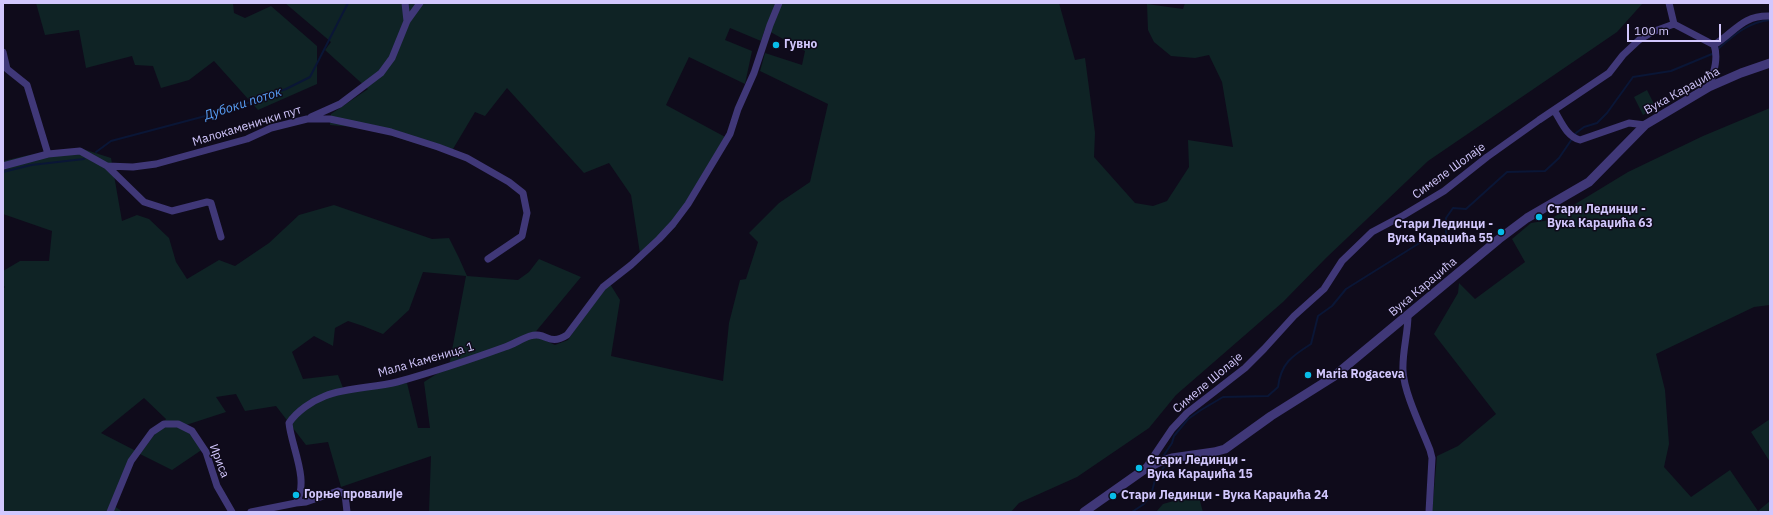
<!DOCTYPE html>
<meta charset="utf-8">
<style>
body{margin:0}
#map{position:relative;width:1773px;height:515px;overflow:hidden;background:#0f0b1b;font-family:"IBM Plex Sans",sans-serif}
canvas{display:block}
.frame{position:absolute;inset:0;border:4px solid #d2c7fd;pointer-events:none}
.scale{position:absolute;left:1627px;top:24px;width:94px;height:18px;box-sizing:border-box;border:2px solid #d2c7fd;border-top:0;padding-left:5px;font-size:12px;line-height:14px;white-space:nowrap;color:#d2c7fd;-webkit-text-stroke:3px #0f0b1b;paint-order:stroke}
</style>
<div id="map">
<canvas width="1773" height="515"></canvas>
<div class="frame"></div>
<div class="scale">100 m</div>
</div>
<script>
const ctx = document.querySelector('canvas').getContext('2d');
ctx.lineJoin = 'round';
function fillPath(path, color) { ctx.fillStyle = color; ctx.fill(path, 'evenodd'); }
function stroke(path, color, width, dash) { ctx.strokeStyle = color; ctx.lineWidth = width; ctx.lineCap = dash ? 'butt' : 'round'; ctx.setLineDash(dash || []); ctx.stroke(path); }
function label(font, color, halo, rows, align = 'center') {
  ctx.font = font + ' "IBM Plex Sans",sans-serif'; ctx.lineWidth = 3; ctx.setLineDash([]); ctx.textBaseline = 'middle'; ctx.strokeStyle = halo; ctx.fillStyle = color; for (const [text, x, y, turn = 0] of rows) {
    ctx.save(); ctx.translate(x, y); ctx.rotate((+turn || 0) * Math.PI / 180); ctx.textAlign = isNaN(turn) ? turn : align; if (halo) ctx.strokeText(text, 0, 0); ctx.fillText(text, 0, 0); ctx.restore();
  }
}
const green = new Path2D(`
 M 36,3 L 233,3 L 234,13 L 245,18 L 271,6 L 317,46 L 317,84 L 258,110 L 214,61 L 189,80 L 161,88 L 153,66 L 135,65 L 132,56 L 86,68 L 79,30 L 45,35 Z
 M 285,3 L 1059,3 L 1075,60 L 1085,58 L 1095,133 L 1094,157 L 1135,203 L 1153,206 L 1167,201 L 1189,167 L 1188,140 L 1233,147 L 1222,82 L 1209,55 L 1195,58 L 1171,56 L 1154,42 L 1148,30 L 1147,4 L 1183,9 L 1185,3 L 1643,3 L 1617,32 L 1428,161 L 1326,258 L 1283,302 L 1176,395 L 1149,428 L 1077,477 L 1019,503 L 1011,512 L 429,512 L 431,456 L 341,487 L 328,442 L 306,445 L 276,406 L 245,411 L 236,394 L 216,397 L 226,412 L 186,425 L 203,449 L 172,470 L 140,454 L 166,419 L 144,398 L 101,433 L 136,451 L 111,504 L 123,512 L 3,512 L 3,289 L 5,287 L 3,285 L 3,271 L 20,261 L 49,261 L 52,231 L 3,214 L 3,161 L 29,155 L 80,148 L 111,158 L 122,221 L 137,215 L 149,219 L 169,238 L 176,262 L 187,279 L 219,260 L 235,266 L 269,243 L 299,215 L 334,205 L 432,239 L 449,238 L 459,258 L 467,276 L 518,280 L 529,272 L 539,259 L 581,277 L 533,335 L 555,345 L 568,340 L 596,298 L 610,284 L 620,300 L 611,356 L 723,381 L 729,323 L 740,280 L 746,279 L 758,242 L 749,233 L 779,203 L 810,182 L 828,104 L 760,71 L 765,53 L 802,65 L 805,51 L 765,29 L 761,41 L 730,28 L 725,40 L 752,51 L 745,84 L 689,57 L 666,105 L 727,138 L 676,226 L 641,260 L 631,195 L 609,163 L 584,173 L 507,88 L 485,116 L 475,112 L 450,154 L 367,128 L 330,125 L 331,114 L 368,89 L 325,50 L 331,42 ZM 423,272 L 466,276 L 449,366 L 424,382 L 430,428 L 418,428 L 407,383 L 345,393 L 338,375 L 303,379 L 292,352 L 314,336 L 333,346 L 335,328 L 348,321 L 363,326 L 383,334 L 409,310 Z
 M 1647,90 L 1656,108 L 1643,115 L 1634,97 Z
 M 1770,108 L 1770,305 L 1754,307 L 1656,354 L 1665,390 L 1669,444 L 1664,467 L 1691,497 L 1730,470 L 1758,511 L 1770,501 L 1770,512 L 1432,512 L 1437,456 L 1458,446 L 1496,414 L 1434,334 L 1458,293 L 1459,283 L 1475,299 L 1525,262 L 1512,239 L 1531,223 L 1549,220 L 1628,172 L 1703,136 Z
 M 1770,419 L 1770,462 L 1751,432 Z
 M 1198,494 L 1203,512 L 1156,512 L 1163,504 Z`);
const stream = new Path2D(`
 M 1719,48 C 1735,34 1749,22 1770,20
 M 96,152 L 111,141 L 228,110 L 286,89 L 310,77 L 348,3
 M 3,172 L 31,165 L 84,159
 M 1164,455 L 1172,443 L 1174,436 L 1188,419 L 1201,410 L 1223,397 L 1268,396 L 1278,387 C 1281,363 1292,356 1311,344 L 1318,316 L 1332,306 L 1346,289 L 1426,239 L 1434,236 L 1446,236 L 1446,218 L 1453,208 L 1466,209 L 1507,172 L 1545,171 L 1559,158 L 1576,133 L 1584,127 L 1597,123 L 1607,113 L 1633,77 L 1671,71 L 1712,54
 M 1132,512 L 1144,504 L 1151,495 L 1155,480 L 1164,467`);
const minor = new Path2D(`
 M 405,3 L 407,21
 M 1669,3 L 1674,24
 M 1714,45 C 1735,32 1742,15 1770,16
 M 3,52 L 7,69 L 27,85 L 48,154
 M 1709,87 C 1713,74 1719,59 1714,45
 M 1554,110 C 1561,121 1566,136 1580,140 L 1629,123 L 1645,125
 M 311,117 L 340,104 L 381,73 L 392,58 L 407,21 L 420,3
 M 3,166 L 48,154 L 80,151 L 107,166 L 133,167 L 156,164 L 247,139 L 271,128 L 307,119 L 330,119 L 391,132 L 438,147 L 467,158 L 509,182 L 523,193 L 527,213 L 522,236 L 488,259
 M 107,166 L 144,202 L 172,211 L 207,202 L 211,203 L 221,237
 M 1408,315 C 1408,334 1402,352 1403,371 C 1404,393 1422,429 1430,450 L 1432,458 L 1429,512
 M 1145,469 L 1172,429 L 1187,413 L 1245,368 L 1264,349 L 1294,316 L 1324,289 L 1342,261 L 1372,232 L 1404,215 L 1444,191 L 1487,157 L 1539,120 L 1609,73 L 1623,55 L 1639,40 L 1652,32 L 1674,24 L 1714,45
 M 296,503 L 306,502 L 338,491 L 345,494 L 347,512
 M 110,512 L 131,461 L 152,432 L 164,424 L 178,424 L 192,431 L 206,452 L 217,486 L 232,512
 M 251,512 L 296,503 C 310,481 291,446 289,423 C 297,411 312,401 325,396 C 348,387 374,388 397,382 C 433,372 469,360 505,347 C 514,344 521,339 530,336 C 547,331 548,347 567,335 L 603,287 L 631,265 L 659,239 L 673,224 L 688,204 L 730,134 L 738,109 L 754,73 L 770,25 L 779,3`);
const tertiary = new Path2D(`
 M 1084,512 L 1145,469 L 1159,462 L 1172,458 L 1214,452 L 1225,449 L 1271,416 L 1333,377 L 1499,239 L 1527,218 L 1589,182 L 1645,125 L 1709,87 L 1741,73 L 1770,63`);
const markers = [
 [776,45,4,"#08bde8"],
 [1539,217,4,"#08bde8"],
 [1501,232,4,"#08bde8"],
 [1308,375,4,"#08bde8"],
 [1139,468,4,"#08bde8"],
 [296,495,4,"#08bde8"],
 [1113,496,4,"#08bde8"]
];
const poiNames = [
 ["Гувно",784,45],
 ["Стари Лединци -",1547,210],
 ["Вука Караџића 63",1547,224],
 ["Стари Лединци -",1493,225,"right"],
 ["Вука Караџића 55",1493,239,"right"],
 ["Maria Rogaceva",1316,375],
 ["Стари Лединци -",1147,461],
 ["Вука Караџића 15",1147,475],
 ["Горње провалије",304,495],
 ["Стари Лединци - Вука Караџића 24",1121,496]
];
const streetNames = [
 ["Вука Караџића",1682,91,-29],
 ["Малокаменички пут",247,126,-17],
 ["Симеле Шолаје",1449,171,-36],
 ["Вука Караџића",1423,287,-40],
 ["Мала Каменица 1",426,360,-16],
 ["Симеле Шолаје",1208,383,-40],
 ["Ириса",219,461,69]
];
const waterNames = [
 ["Дубоки поток",243,104,-18]
];
fillPath(green, '#0f2325');
stroke(stream, '#0a1636', 2);
stroke(minor, '#403878', 7);
stroke(tertiary, '#403878', 9);
for (const [x, y, r, color] of markers) { const dot = new Path2D(); dot.arc(x, y, r, 0, 2 * Math.PI); ctx.fillStyle = color; ctx.fill(dot); stroke(dot, '#0f0b1b', 1.5); }
label('bold 12px', '#d2c7fd', '#0f0b1b', poiNames, 'left');
label('12px', '#d2c7fd', '#0f0b1b', streetNames);
label('italic 13px', '#59a1f9', '#0f0b1b', waterNames);
</script>
